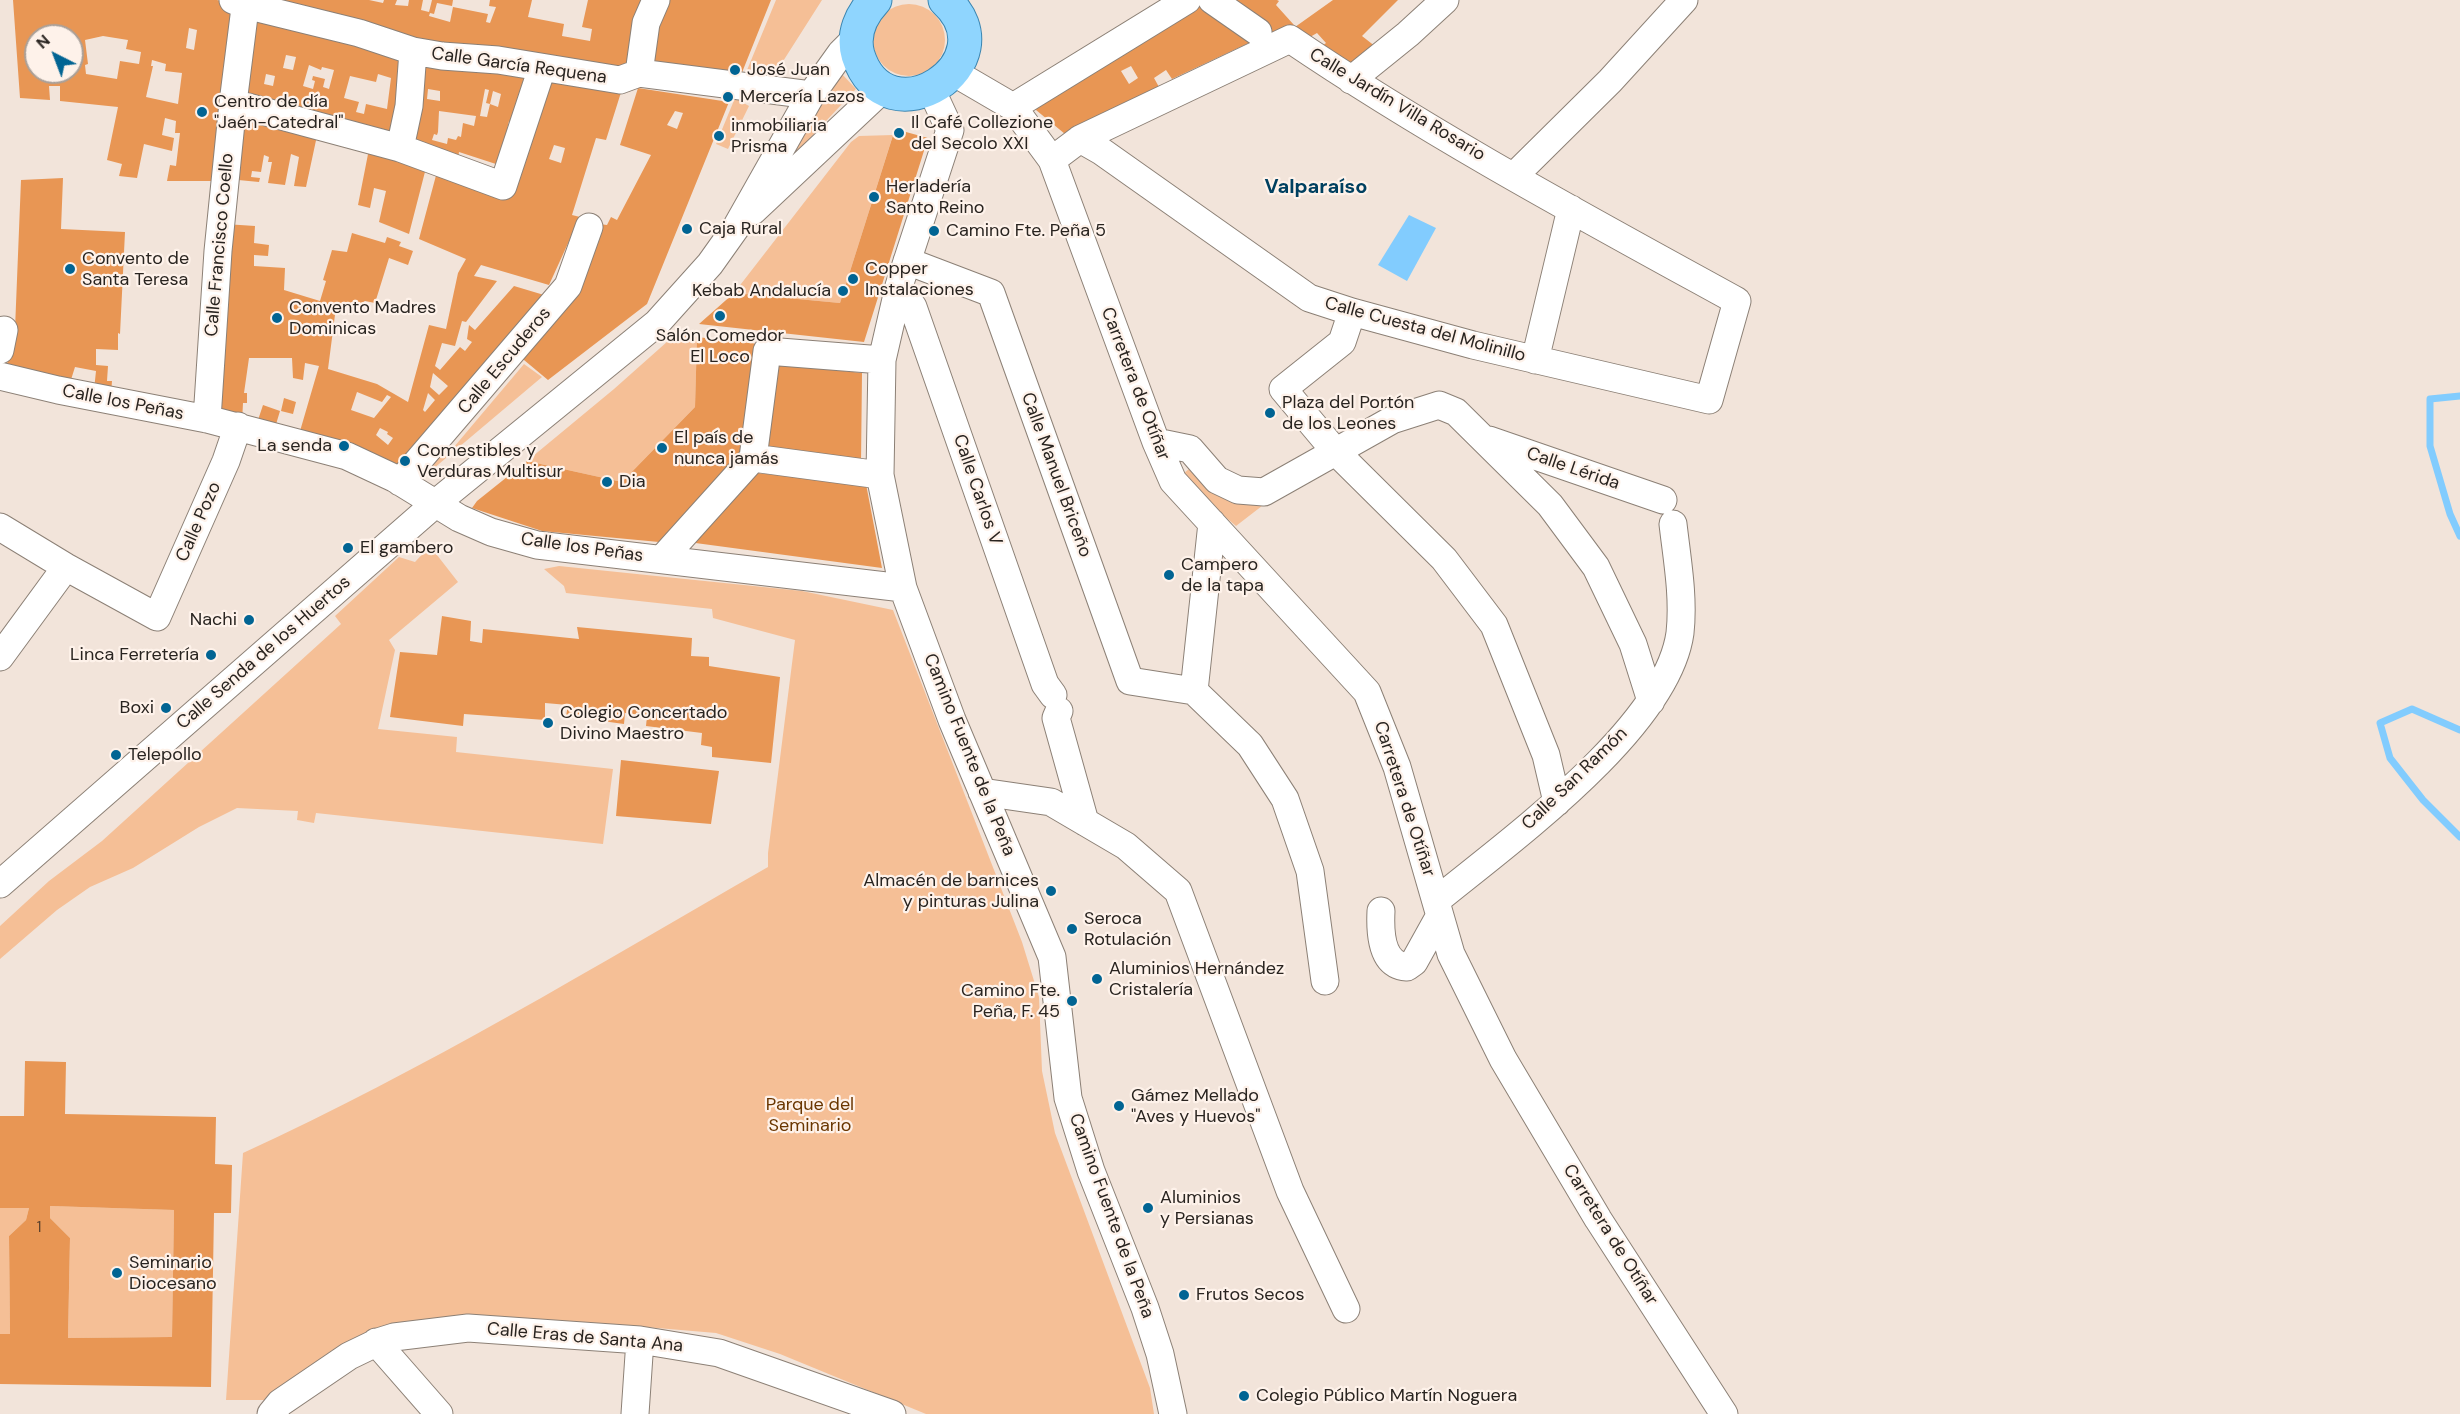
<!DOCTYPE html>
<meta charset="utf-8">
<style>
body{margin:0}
#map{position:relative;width:2460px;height:1414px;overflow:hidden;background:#f2e4da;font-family:"DM Sans",sans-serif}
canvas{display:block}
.north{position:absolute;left:24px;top:24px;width:60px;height:60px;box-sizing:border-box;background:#fef2ea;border:2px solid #a9a099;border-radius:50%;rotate:318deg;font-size:16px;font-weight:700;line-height:24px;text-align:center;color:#292420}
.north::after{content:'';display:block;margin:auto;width:21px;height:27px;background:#016493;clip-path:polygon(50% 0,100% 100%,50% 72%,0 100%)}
</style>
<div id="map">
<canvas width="2460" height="1414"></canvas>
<div class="north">N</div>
</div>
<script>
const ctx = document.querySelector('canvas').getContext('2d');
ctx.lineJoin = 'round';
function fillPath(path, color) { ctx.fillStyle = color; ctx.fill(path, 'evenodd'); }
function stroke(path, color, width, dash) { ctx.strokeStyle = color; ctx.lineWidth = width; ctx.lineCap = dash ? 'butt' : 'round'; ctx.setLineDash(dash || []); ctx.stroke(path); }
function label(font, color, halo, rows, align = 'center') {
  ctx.font = font + ' "DM Sans",sans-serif'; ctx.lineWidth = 4.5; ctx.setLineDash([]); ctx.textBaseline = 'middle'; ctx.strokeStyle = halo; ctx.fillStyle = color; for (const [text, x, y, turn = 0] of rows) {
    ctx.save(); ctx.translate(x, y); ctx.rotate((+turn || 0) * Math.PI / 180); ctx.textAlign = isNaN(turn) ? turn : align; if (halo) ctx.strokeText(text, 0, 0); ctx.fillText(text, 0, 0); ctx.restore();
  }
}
const green = new Path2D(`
 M 776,0 L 822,0 L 773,77 L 745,75 Z
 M873 40a36 36 0 1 1 72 0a36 36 0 1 1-72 0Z
 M 841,73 L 856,89 L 770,181 Z
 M 735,98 L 749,106 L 728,149 L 716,144 Z
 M 893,135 L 840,303 L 734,293 L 851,142 L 859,136 Z
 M 677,333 L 697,337 L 695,407 L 622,482 L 527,461 L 614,389 Z
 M 524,364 L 542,377 L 433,469 L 430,472 L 425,468 L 447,444 L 454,447 Z
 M 1189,469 C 1211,497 1237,494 1271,499 L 1236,526 L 1217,510 L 1184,473 Z
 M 430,546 L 458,582 L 389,640 L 395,650 L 378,729 L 457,737 L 456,752 L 613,769 L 603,844 L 316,813 L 314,823 L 297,820 L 298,811 L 237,808 L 199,827 L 133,868 L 90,887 L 57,910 L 0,959 L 0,926 L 49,881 L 102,841 L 341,624 L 335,616 L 399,557 L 415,562 Z
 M 559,566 L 802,591 L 893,610 L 1022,942 L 1039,997 L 1042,1071 L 1055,1133 L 1150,1388 L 1154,1414 L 926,1414 L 780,1354 L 716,1333 L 610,1324 L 464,1321 L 265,1400 L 226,1400 L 243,1153 C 424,1070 596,966 768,867 L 768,853 L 795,640 L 713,618 L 712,609 L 566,593 L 564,586 L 544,569 Z
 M 50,1206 L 174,1210 L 172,1337 L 68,1338 L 70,1238 L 50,1218 Z
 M 0,1208 L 29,1208 L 26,1220 L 9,1236 L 10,1334 L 0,1334 Z`);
const water = new Path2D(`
 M 1409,215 L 1436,228 L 1407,281 L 1378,265 Z`);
const stream = new Path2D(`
 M 2460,396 L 2430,399 L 2430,446 L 2450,514 L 2460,536
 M 2460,730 L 2412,709 L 2380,723 L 2390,758 L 2423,800 L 2460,837`);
const building = new Path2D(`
 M 13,0 L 217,0 L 239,7 L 219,181 L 167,181 L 170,165 L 176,166 L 180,133 L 175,133 L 176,121 L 165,118 L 162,135 L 174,138 L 172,151 L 144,144 L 137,178 L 119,176 L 122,164 L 107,160 L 118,107 L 60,101 L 60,86 L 49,86 L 50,100 L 20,98 ZM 189,28 L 197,30 L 194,50 L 186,48 ZM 36,36 L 72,36 L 72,72 L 36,72 ZM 103,36 L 128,40 L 126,49 L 141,52 L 139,64 L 120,61 L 117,79 L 86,74 L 85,65 L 88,64 L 85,40 ZM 152,60 L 166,64 L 165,71 L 182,73 L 178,104 L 146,97 L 153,66 L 151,66 Z
 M 249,0 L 369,0 L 383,3 L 384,0 L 397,0 L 395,5 L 408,6 L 409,0 L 423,0 L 421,10 L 429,12 L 432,0 L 453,0 L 452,6 L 437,3 L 434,14 L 430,13 L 429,16 L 450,22 L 453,7 L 488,14 L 486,22 L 490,23 L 496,7 L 489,6 L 490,0 L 532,0 L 528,17 L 564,24 L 562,36 L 590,41 L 592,29 L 582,27 L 588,0 L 646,0 L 629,73 L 558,64 L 326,21 Z
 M 660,0 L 771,0 L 741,75 L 642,61 Z
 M 1226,0 L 1277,0 L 1279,1 L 1276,5 L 1294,25 L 1277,36 Z
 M 1333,0 L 1398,0 L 1362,36 L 1376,47 L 1352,67 L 1322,46 L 1326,43 L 1317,33 L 1310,37 L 1295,27 Z
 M 1198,3 L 1253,41 L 1172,79 L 1166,70 L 1154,78 L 1159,87 L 1065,134 L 1036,110 L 1037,100 ZM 1131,66 L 1138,78 L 1129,84 L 1121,71 Z
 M 248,13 L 408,55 L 397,142 L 239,100 ZM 286,55 L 296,57 L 293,70 L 283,68 ZM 309,65 L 321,70 L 322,67 L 334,70 L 329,89 L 323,87 L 325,79 L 313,76 L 312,80 L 315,81 L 313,89 L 303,86 ZM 266,74 L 275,76 L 273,86 L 264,84 ZM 378,74 L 391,78 L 387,109 L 366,104 L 364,114 L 356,112 L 359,102 L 344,98 L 350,76 L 376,82 Z
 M 416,57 L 536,71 L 520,125 L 509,121 L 499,165 L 459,152 L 457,164 L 406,146 ZM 428,89 L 440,91 L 440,101 L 427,99 ZM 485,89 L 489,90 L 486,103 L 490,104 L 487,117 L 480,116 ZM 493,91 L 501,94 L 498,107 L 490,104 ZM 439,111 L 476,116 L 474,126 L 463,123 L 461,137 L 458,136 L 456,140 L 448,138 L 447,144 L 432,140 L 434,134 L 437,135 L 438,132 Z
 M 547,75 L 623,86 L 606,140 L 596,138 L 572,215 L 580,217 L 549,285 L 481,265 L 474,276 L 497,281 L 466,322 L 462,321 L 455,346 L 442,343 L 435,366 L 440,370 L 460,347 L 465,351 L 472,342 L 467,339 L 469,325 L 475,330 L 514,286 L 544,295 L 417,444 L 391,471 L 298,438 L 319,366 L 305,363 L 303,380 L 293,378 L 292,358 L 249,358 L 244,393 L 247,393 L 247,403 L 243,403 L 242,422 L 214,416 L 225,224 L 255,226 L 254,243 L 269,245 L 268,256 L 254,255 L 254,266 L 285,268 L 284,290 L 320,301 L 326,281 L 323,280 L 332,250 L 347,252 L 352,233 L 385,243 L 387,237 L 401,242 L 399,246 L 413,251 L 408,265 L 389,258 L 375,303 L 365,301 L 354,309 L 349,309 L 346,303 L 344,310 L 336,307 L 328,369 L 377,384 L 408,402 L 429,325 L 446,329 L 458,273 L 466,259 L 419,239 L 438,168 L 509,195 ZM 554,145 L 565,148 L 561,163 L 549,159 ZM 433,373 L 448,386 L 439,395 L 430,387 ZM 357,392 L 382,402 L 387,395 L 391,397 L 374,418 L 351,410 ZM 428,393 L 435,400 L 425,412 L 423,410 ZM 380,428 L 388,432 L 387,434 L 393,438 L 388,445 L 376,435 Z
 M 638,88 L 729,102 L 647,304 L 548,380 L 518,355 L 599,224 L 607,225 L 611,217 L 617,220 L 651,155 L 620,145 ZM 675,111 L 683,113 L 677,129 L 667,125 Z
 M 237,112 L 318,131 L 306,187 L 294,186 L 299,157 L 291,154 L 285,185 L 268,183 L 272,162 L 268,162 L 269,157 L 264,155 L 261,172 L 252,171 L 251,177 L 260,178 L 259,182 L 228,179 Z
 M 895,129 L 928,138 L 864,342 L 699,324 L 734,293 L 840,303 Z
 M 370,144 L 427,164 L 409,234 L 379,222 L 386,191 L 374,188 L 370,208 L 358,205 Z
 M 63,178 L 61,229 L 125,232 L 120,334 L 118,333 L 118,350 L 96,349 L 96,365 L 108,366 L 107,381 L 112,381 L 111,394 L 94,390 L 96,371 L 75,367 L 69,386 L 5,373 L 15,329 L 21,180 Z
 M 697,337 L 758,344 L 747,447 L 659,542 L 542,531 L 472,508 L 477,501 L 527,461 L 622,482 L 695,407 Z
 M 772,363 L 862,373 L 861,463 L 761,452 Z
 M 284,398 L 296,402 L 293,414 L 281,411 Z
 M 263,405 L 280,411 L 274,431 L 256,426 Z
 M 747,472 L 866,484 L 882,568 L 688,542 Z
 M 442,616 L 471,621 L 470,641 L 482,643 L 483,629 L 579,639 L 577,627 L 692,638 L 691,656 L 709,657 L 709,666 L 780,677 L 771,763 L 712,757 L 712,747 L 701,745 L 702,733 L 646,726 L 647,716 L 625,713 L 624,724 L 566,716 L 568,705 L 545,703 L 545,720 L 464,714 L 463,726 L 390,717 L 400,652 L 437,655 Z
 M 621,760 L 719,771 L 711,824 L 616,816 Z
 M 25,1061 L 66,1062 L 65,1114 L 216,1117 L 215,1164 L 232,1165 L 231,1213 L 214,1213 L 211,1387 L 0,1384 L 0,1334 L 10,1334 L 9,1236 L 26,1220 L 29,1208 L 0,1208 L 0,1116 L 24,1116 ZM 50,1206 L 174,1210 L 172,1337 L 68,1338 L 70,1238 L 50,1218 Z`);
const minor = new Path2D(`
 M 233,0 L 245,5 L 359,33 L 413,51 L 442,56 L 498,60 L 620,80 L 639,73 L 811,95
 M 1212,0 L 1258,32
 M 953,72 L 1013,107 L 1052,160 L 1156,442 L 1173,481 L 1367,692 L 1397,767 L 1451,954 L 1503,1059 L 1598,1219 L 1724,1414
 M 639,73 L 646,23 L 656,0
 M 1351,80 L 1408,34 L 1445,0
 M 931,89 L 950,130 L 899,286 L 882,360 L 880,475 L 903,588 L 952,720 L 1052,957 L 1068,1098 L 1091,1171 L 1145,1308 L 1160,1354 L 1173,1414
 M 233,103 L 400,148 L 503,186 L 542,68
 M 1013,107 L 1187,0
 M 400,148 L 409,106 L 413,51
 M 1052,160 L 1080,139 L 1290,39 C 1433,136 1586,218 1737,301 L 1709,400 L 1473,345 L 1352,312 L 1309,298 L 1101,151 L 1080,139
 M 1514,176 L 1610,81 L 1684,0
 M 753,211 L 884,88
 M 907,261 L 991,293 L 1130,681 L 1194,691 L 1250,745 L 1285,799 L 1310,871 L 1325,981
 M 899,286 L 913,307 L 1045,684 L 1053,695
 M 1352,312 L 1342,342 L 1283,389 L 1335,451 L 1444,559 L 1494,625 L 1546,755 L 1557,802
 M 0,350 L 4,330
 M 1535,360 L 1571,209
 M 0,376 L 58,390 L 207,419 L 347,456 L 394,478 L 459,518 L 491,532 L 537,545 L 903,588
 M 207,419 L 218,251 L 233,103 L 246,0
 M 1489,440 L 1663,500
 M 1156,442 L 1190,449 L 1217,480 L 1238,490 L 1264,492 L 1392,420 L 1439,405 L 1456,412 L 1550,505 L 1596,567 L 1633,644 L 1651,701
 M 753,458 L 880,475
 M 400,482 L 568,286 L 589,227
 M 0,527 L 66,567 L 157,617 L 226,461 L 238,426
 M 662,559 L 753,458 L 767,351 L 882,360
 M 0,657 L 66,567
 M 1194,691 L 1212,523
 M 1059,711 L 1056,718 L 1085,822
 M 982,792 L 1051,802 L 1126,846 L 1178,891 L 1290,1191 L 1346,1309
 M 0,884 L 436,503 L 657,323 L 710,264 L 737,226 L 811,95 L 841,53 L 856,38
 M 1436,901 C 1508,842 1667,728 1680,633 C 1684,597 1677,559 1673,524
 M 1381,911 C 1380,931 1381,965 1407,967 L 1414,962 L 1439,917
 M 376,1342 L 439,1414
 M 271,1414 L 280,1403 L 349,1356 L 378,1342 L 394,1337 L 468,1328 L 640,1340 L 719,1353 L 892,1414
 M 635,1414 L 640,1340`);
const major = new Path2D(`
 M 875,0 C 861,15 852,34 858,55 C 886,144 1013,62 945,0`);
const markers = [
 [735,70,6,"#016493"],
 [728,97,6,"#016493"],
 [202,112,6,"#016493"],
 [899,133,6,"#016493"],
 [719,136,6,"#016493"],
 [874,197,6,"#016493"],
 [687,229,6,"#016493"],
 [934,231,6,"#016493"],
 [70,269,6,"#016493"],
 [853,279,6,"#016493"],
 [843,291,6,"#016493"],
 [720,316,6,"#016493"],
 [277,318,6,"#016493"],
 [1270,413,6,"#016493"],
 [344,446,6,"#016493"],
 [662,448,6,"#016493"],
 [405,461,6,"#016493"],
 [607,482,6,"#016493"],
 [348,548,6,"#016493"],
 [1169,575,6,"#016493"],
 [249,620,6,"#016493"],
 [211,655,6,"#016493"],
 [166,708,6,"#016493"],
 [548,723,6,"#016493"],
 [116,755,6,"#016493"],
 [1051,891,6,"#016493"],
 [1072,929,6,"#016493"],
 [1097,979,6,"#016493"],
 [1072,1001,6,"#016493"],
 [1119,1106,6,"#016493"],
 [1148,1208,6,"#016493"],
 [117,1273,6,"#016493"],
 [1184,1295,6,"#016493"],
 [1244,1396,6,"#016493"]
];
const numberNames = [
 ["1",39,1228]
];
const streetNames = [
 ["Calle García Requena",519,66,8],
 ["Calle Jardín Villa Rosario",1397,105,31],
 ["Calle Francisco Coello",220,245,-85],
 ["Calle Cuesta del Molinillo",1425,330,15],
 ["Calle Escuderos",505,361,-50],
 ["Carretera de Otíñar",1135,384,69],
 ["Calle los Peñas",123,403,11],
 ["Calle Lérida",1573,469,19],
 ["Calle Manuel Briceño",1056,475,70],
 ["Calle Carlos V",977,490,71],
 ["Calle Pozo",199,522,-66],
 ["Calle los Peñas",582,548,8],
 ["Calle Senda de los Huertos",264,653,-41],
 ["Camino Fuente de la Peña",969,755,68],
 ["Calle San Ramón",1575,779,-44],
 ["Carretera de Otíñar",1404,799,72],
 ["Camino Fuente de la Peña",1111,1216,70],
 ["Carretera de Otíñar",1610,1235,58],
 ["Calle Eras de Santa Ana",585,1338,5]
];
const poiNames = [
 ["José Juan",747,70],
 ["Mercería Lazos",740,97],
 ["Centro de día",214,102],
 ["\"Jaén-Catedral\"",214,123],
 ["Il Café Collezione",911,123],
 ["del Secolo XXI",911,144],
 ["inmobiliaria",731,126],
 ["Prisma",731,147],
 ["Herladería",886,187],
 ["Santo Reino",886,208],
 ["Caja Rural",699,229],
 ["Camino Fte. Peña 5",946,231],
 ["Convento de",82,259],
 ["Santa Teresa",82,280],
 ["Copper",865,269],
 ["Instalaciones",865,290],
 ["Kebab Andalucía",831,291,"right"],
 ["Convento Madres",289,308],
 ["Dominicas",289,329],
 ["Salón Comedor",720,336,"center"],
 ["El Loco",720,357,"center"],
 ["Plaza del Portón",1282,403],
 ["de los Leones",1282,424],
 ["El país de",674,438],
 ["nunca jamás",674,459],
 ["La senda",332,446,"right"],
 ["Comestibles y",417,451],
 ["Verduras Multisur",417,472],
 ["Dia",619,482],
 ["El gambero",360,548],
 ["Campero",1181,565],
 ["de la tapa",1181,586],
 ["Nachi",237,620,"right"],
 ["Linca Ferretería",199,655,"right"],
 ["Boxi",154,708,"right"],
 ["Colegio Concertado",560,713],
 ["Divino Maestro",560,734],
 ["Telepollo",128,755],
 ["Almacén de barnices",1039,881,"right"],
 ["y pinturas Julina",1039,902,"right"],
 ["Seroca",1084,919],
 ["Rotulación",1084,940],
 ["Aluminios Hernández",1109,969],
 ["Cristalería",1109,990],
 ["Camino Fte.",1060,991,"right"],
 ["Peña, F. 45",1060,1012,"right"],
 ["Gámez Mellado",1131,1096],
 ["\"Aves y Huevos\"",1131,1117],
 ["Aluminios",1160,1198],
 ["y Persianas",1160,1219],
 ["Seminario",129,1263],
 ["Diocesano",129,1284],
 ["Frutos Secos",1196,1295],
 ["Colegio Público Martín Noguera",1256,1396]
];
const parkNames = [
 ["Parque del",810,1105],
 ["Seminario",810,1126]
];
const neighbourhoodNames = [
 ["Valparaíso",1316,188]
];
fillPath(green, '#f5bf96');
fillPath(water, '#82ccfe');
stroke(stream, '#82ccfe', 7);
fillPath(building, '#e89654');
stroke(minor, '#8c8076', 29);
stroke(major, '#3b85b0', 35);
stroke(minor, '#fff', 27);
stroke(major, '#8fd5fe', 33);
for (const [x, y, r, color] of markers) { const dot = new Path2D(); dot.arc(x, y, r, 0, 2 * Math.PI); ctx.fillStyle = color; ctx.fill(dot); stroke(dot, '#fef2ea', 2); }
label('15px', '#59402d', null, numberNames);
label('18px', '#292420', '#fef2ea', streetNames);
label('18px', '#292420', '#fef2ea', poiNames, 'left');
label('18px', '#6a3600', '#fef2ea', parkNames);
label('bold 20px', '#004060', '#fef2ea', neighbourhoodNames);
</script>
